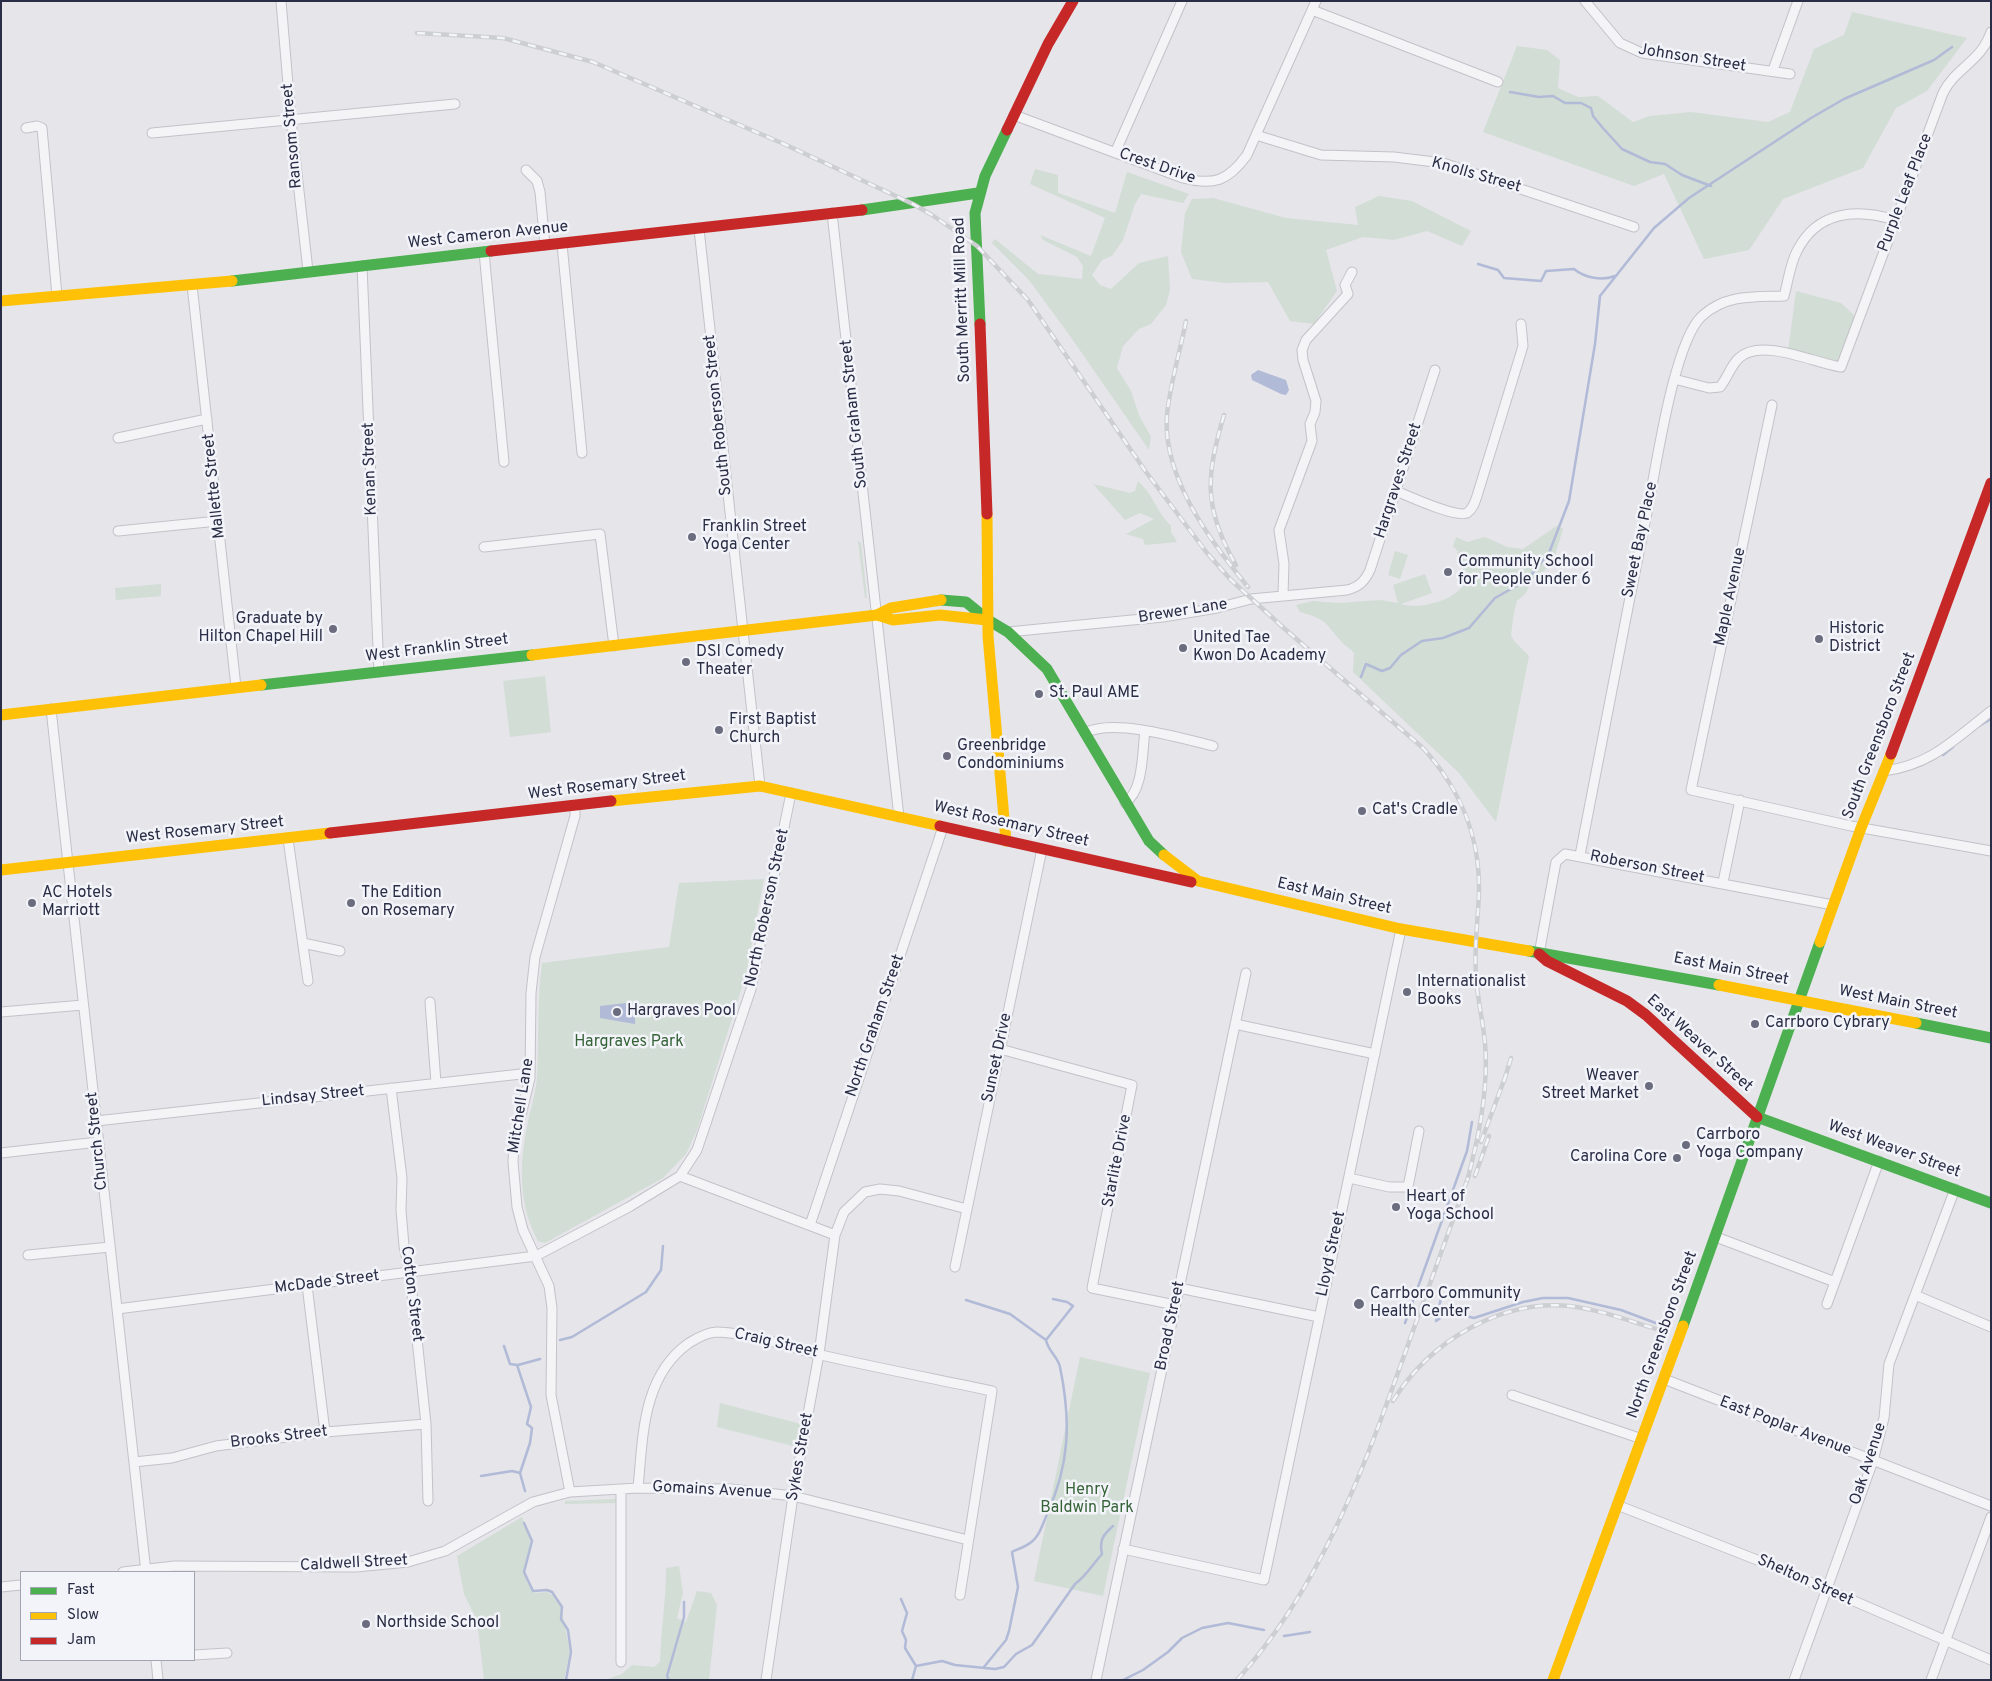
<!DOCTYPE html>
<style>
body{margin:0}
#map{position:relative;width:1992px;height:1681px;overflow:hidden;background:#e5e5ea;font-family:Overpass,sans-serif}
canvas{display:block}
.frame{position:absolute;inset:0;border:2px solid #292d45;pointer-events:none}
.legend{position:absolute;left:20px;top:1571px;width:175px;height:90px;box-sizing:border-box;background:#f3f4f9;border:1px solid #a2a4b1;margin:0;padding:6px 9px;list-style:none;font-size:15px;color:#292d45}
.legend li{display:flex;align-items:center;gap:10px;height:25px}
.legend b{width:25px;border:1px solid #a2a4b1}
</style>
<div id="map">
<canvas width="1992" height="1681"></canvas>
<div class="frame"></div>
<ul class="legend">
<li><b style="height:6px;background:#4caf50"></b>Fast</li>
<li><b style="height:6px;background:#ffc107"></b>Slow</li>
<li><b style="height:6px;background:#c62828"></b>Jam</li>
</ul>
</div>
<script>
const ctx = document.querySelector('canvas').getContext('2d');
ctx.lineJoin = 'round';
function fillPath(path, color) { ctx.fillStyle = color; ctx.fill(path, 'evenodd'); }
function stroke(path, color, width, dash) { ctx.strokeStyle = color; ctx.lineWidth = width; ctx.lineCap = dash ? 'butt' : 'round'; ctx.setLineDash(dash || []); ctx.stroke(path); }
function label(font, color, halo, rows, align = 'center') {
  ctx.font = font + ' Overpass,sans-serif'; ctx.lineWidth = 5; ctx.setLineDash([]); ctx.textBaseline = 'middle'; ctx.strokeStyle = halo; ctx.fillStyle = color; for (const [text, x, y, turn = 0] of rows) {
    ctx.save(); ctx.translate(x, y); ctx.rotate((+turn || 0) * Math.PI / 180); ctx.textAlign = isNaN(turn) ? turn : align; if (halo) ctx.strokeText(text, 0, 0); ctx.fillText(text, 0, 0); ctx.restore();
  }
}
const green = new Path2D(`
 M 1852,12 L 1967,38 L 1927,91 L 1896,108 L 1863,168 L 1783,199 L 1749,250 L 1704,259 L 1664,174 L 1634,186 L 1483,132 L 1517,46 L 1547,50 L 1560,60 L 1558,88 L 1578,97 L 1598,96 L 1633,122 L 1650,116 L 1691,112 L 1768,122 L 1790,112 L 1814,49 L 1844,35 Z
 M 1035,169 L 1058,175 L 1058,193 L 1115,213 L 1127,172 L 1189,194 L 1183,203 L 1141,194 L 1135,204 L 1123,240 L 1112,256 L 1102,260 L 1092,275 L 1100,285 L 1111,289 L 1139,263 L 1168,256 L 1170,290 L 1166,305 L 1151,324 L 1139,329 L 1123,346 L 1117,368 L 1131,391 L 1139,415 L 1151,437 L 1149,450 L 1070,336 L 1029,280 L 992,243 L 995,239 L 1038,274 L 1082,279 L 1083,266 L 1077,257 L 1043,240 L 1040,235 L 1091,256 L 1105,218 L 1030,184 Z
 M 1379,196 L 1412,201 L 1471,231 L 1462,246 L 1427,231 L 1394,240 L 1363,237 L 1326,250 L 1337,291 L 1314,324 L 1290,321 L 1268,282 L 1225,283 L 1192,279 L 1181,252 L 1185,213 L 1192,199 L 1213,198 L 1286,218 L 1358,225 L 1355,207 Z
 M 1796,291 L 1841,303 L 1856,317 L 1838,365 L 1788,351 Z
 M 1138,481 C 1153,494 1157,513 1171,526 L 1171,532 L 1177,542 L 1145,545 L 1143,539 L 1126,534 L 1154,519 L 1140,513 L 1125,520 L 1093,484 L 1130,493 L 1135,491 Z
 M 1558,525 L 1563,529 L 1552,565 L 1532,579 L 1526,593 L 1517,601 L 1514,612 L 1511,635 L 1514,641 L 1529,656 L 1496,822 L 1459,773 L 1353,672 L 1354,653 C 1350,648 1346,647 1342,642 C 1324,623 1329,620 1300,612 L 1296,605 L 1313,601 L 1338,603 L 1380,600 L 1398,603 L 1393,585 L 1425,574 L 1432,593 L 1401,604 C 1422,611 1472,597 1466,570 L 1463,570 L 1457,552 L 1459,552 L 1453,546 L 1456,537 L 1467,542 L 1485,537 L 1507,547 L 1523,549 Z
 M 858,541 L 861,543 L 867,598 L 865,598 Z
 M 1395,551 L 1408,555 L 1400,579 L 1388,575 Z
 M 161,584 L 161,596 L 116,600 L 115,588 Z
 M 545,676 L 551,732 L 510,737 L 503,681 Z
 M 764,879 L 746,974 L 697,1130 L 686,1154 L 663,1178 L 545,1243 L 538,1241 C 518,1204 519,1162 528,1122 C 531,1107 536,1092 537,1077 C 539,1039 537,1001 542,963 L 669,947 L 679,883 Z
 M 1080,1357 L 1150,1373 L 1103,1596 L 1034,1581 Z
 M 720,1403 L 801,1424 L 797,1447 L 717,1427 Z
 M 616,1499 L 615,1503 L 565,1504 L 565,1501 Z
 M 522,1517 C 525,1524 529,1532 530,1540 C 534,1560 514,1567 534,1593 L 547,1592 L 555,1597 L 561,1608 L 570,1651 L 564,1680 L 484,1680 L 477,1620 L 464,1594 L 457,1556 Z
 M 679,1566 L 683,1593 L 677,1618 L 686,1622 L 697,1591 L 711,1593 L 717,1605 L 709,1680 L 605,1680 L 622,1674 L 632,1665 L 654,1667 L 660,1662 C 661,1630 666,1600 666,1568 Z`);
const water = new Path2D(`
 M 1258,370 L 1286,380 L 1289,390 L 1286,395 L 1281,394 L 1252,380 L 1251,375 Z
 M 635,1002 L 635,1024 L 600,1018 L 600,1006 Z`);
const stream = new Path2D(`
 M 1510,92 L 1539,97 L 1553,96 L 1565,103 L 1581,103 L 1591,108 L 1593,116 L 1602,127 L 1622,149 L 1650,162 L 1665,164 L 1682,175 L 1711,186
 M 1478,264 L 1498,270 L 1504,278 L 1541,281 L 1546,271 L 1574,269 C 1585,278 1602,281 1615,276
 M 1361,677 L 1366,664 L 1382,671 L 1390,668 L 1401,655 L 1422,641 L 1443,638 L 1469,628 L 1495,598 L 1527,580 L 1549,553 L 1569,501 L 1595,344 L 1600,296 L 1654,228 L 1689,198 L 1811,118 L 1844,99 L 1934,60 L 1952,47
 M 1979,726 L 1991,719
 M 1943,755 L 1953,747
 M 1441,1298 L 1436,1321 L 1449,1312 L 1474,1318 L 1523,1302 L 1543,1298 L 1568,1298 L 1621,1310 L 1669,1328
 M 966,1300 L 1010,1314 L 1046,1340 C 1048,1351 1058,1357 1060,1367 C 1071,1420 1070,1464 1047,1514 C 1043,1524 1039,1537 1030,1543 C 1025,1547 1018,1549 1012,1552 L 1018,1587 L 1009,1631 L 1006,1640 L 984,1667
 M 1405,1323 L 1467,1151 L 1472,1122
 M 560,1340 L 572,1337 L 646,1292 L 661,1270 L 663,1246
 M 1046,1340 L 1073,1306 L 1067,1302 L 1053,1299
 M 504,1346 L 510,1364 L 517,1365 L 531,1407 L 527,1424 L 532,1428 L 530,1443 L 520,1473 L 525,1491
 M 518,1365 L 540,1359
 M 481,1476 L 512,1471 L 520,1473
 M 524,1523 L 532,1541 L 524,1572 L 533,1591 L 547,1590 L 552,1592 L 562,1607 L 561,1619 L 568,1630 L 571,1652 L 566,1680
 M 901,1599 L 907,1613 L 902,1631 L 906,1640 L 905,1648 L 916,1666
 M 1284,1636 L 1310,1632
 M 669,1680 L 667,1676 L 684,1617 L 684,1602
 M 912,1680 L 916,1666 L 942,1661 L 955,1665 L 995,1669 L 1004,1667 L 1016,1654 L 1032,1645 L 1075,1584 C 1086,1576 1093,1564 1102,1554 C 1099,1540 1103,1535 1113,1526
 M 1123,1680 L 1143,1670 L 1168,1652 L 1182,1638 L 1202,1628 L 1228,1623 L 1264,1630`);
const street = new Path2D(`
 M 281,1 L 291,120 L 308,271
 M 1585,1 L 1620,43 L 1642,53 L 1790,74
 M 1312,10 L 1498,82
 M 1773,70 L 1798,1
 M 1014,115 L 1183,178 C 1214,186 1228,181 1247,155 L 1316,1
 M 26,128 L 37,126 L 42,128 L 57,296
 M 152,133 L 455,104
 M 1256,135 L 1321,155 L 1394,157 L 1443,163 L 1634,227
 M 1115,153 L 1182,1
 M 526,170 L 537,181 L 540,192 L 545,245
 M 832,213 L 899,817
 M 699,229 L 760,786
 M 562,244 L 582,453
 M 484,252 L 504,462
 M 362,266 L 379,672
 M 192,285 L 236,687
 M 1674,379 L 1709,388 L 1720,387 C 1727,379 1731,365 1739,358 C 1761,337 1814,363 1841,367 L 1943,93 C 1956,67 1981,62 1991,32
 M 1772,405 L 1691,790 L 1851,826 L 1991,851
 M 118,438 L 207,419
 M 1396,491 C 1408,496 1456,518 1467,513 C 1473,509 1475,502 1477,496 L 1523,346 L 1521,324
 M 118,531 L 218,521
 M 484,547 L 600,534 L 614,646
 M 1283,594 L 1284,564 L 1279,530 L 1312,441 L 1310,424 L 1315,412 L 1316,401 L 1303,360 L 1302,350 L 1306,340 L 1348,294 L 1345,285 L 1352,272
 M 1008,632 L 1163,617 L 1217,608 L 1251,599 L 1347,590 C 1359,587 1365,581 1370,570 L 1435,370
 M 51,709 L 146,1572
 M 1085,733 C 1114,718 1181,738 1213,746
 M 1884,771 C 1931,765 1955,739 1991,711
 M 1125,803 C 1144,790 1142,752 1145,731
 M 288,839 L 308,981
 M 1580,855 C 1602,742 1623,630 1646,518 C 1655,475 1673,342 1702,316 C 1726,294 1754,297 1784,296 C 1788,282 1790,264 1797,251 C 1817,211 1856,208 1895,220
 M 1723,882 L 1740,800
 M 303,943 L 340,951
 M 1539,954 L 1556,862 L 1565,854 L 1833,905
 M 430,1002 L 436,1083
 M 1,1012 L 83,1005
 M 1235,1024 L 1375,1054
 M 1000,1049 L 1132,1085 L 1092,1288 L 1175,1305
 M 391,1088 L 402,1178 L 401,1210 L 404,1246 L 410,1273 L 426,1424 L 428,1501
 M 96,1121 L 530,1073
 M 1,1153 L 98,1142
 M 680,1176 L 835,1235
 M 1349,1178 L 1389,1187 L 1408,1187 L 1419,1131
 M 810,1225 L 943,827
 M 1716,1237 L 1835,1282
 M 28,1255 L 110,1247
 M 955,1267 L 1042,849
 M 307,1285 L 325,1432
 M 1179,1288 L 1319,1317
 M 1915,1295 L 1991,1327
 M 1827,1304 L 1879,1161
 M 117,1309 L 536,1256 L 629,1207 L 680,1176 L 697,1150 L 751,989 L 791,793
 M 1664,1379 L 1991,1506
 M 1512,1395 L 1642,1439
 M 134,1462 L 172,1458 L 216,1446 L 325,1432 L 426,1424
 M 638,1488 C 643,1437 642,1376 689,1343 C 697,1338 707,1332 717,1332 C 752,1333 787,1347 821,1355 C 878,1368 935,1379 992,1391 L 960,1595
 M 570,1492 L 551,1395 L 552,1308 L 549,1286 L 523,1230 L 517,1207 L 513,1162 L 514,1144 L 530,1078 L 531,993 L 535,957 L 575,816 L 575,806
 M 1617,1505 L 1775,1567 L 1991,1660
 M 1123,1549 L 1264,1580 L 1401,929
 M 123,1572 L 174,1566 L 356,1567 L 408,1562 L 445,1551 L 533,1502 L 570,1492 L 638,1488 L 731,1489 L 793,1496 L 968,1540
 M 1,1587 L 21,1585
 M 194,1655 L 227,1653
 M 156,1660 L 158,1680
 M 621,1662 L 621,1490
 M 766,1680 L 793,1496 L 819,1354 L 835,1235 L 844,1212 L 865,1192 L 880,1189 L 899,1191 L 967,1209
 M 1096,1680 L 1246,973
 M 1794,1680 L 1873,1461 L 1884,1418 L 1889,1364 L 1955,1189
 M 1931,1680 L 1991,1517`);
const fast = new Path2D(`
 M 862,210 L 978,193
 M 232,281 L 491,251
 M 980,324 L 975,213 L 985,176 L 1007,130
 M 941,600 L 966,602 L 988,620 L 1008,632 L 1047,669 L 1149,841 L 1164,855
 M 261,685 L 532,655
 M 1529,951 L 1719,985
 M 1916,1023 L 1991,1038
 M 1757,1117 L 1991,1203
 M 1683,1326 L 1820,942`);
const slow = new Path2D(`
 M 1,301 L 232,281
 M 987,514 L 988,636 L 1006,841
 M 877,615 L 893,620 L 940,615 L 987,620
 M 532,655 L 877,615 L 891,608 L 941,600
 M 1,715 L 261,685
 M 611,801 L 760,786 L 940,826
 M 1164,855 L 1198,881 L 1401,929 L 1529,951
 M 1,870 L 330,833
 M 1820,942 L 1861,828 L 1891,754
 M 1719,985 L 1916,1023
 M 1553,1680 L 1683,1326`);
const jam = new Path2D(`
 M 1007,130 L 1048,44 L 1073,1
 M 491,251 L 862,210
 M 980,324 L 987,514
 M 1891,754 L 1991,483
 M 940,826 L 1191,882
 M 330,833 L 611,801
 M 1539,954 L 1547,961 L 1627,1001 L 1646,1015 L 1757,1117`);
const rail = new Path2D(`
 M 417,33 L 503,38 L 593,62 L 784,144 L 913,204 L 932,215 L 977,246 L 1028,300 L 1146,472 L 1207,553 L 1231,580 L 1286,630 L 1423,748 C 1460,789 1480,835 1479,892 C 1478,920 1474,947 1476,975 C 1477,998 1483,1020 1485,1043 C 1489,1088 1479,1137 1467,1181
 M 1186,321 C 1180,352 1170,384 1167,415 C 1162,477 1211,542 1248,587
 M 1224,415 C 1206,476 1203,508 1236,565
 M 1504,1081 L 1511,1058
 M 1481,1142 L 1506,1075
 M 1475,1176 L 1489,1136
 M 1393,1401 C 1429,1342 1500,1299 1570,1306 C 1602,1310 1632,1322 1663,1331
 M 1237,1680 C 1318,1590 1360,1479 1400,1367 C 1423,1303 1446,1239 1469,1175`);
const markers = [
 [692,537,5,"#6b6d7f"],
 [1448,572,5,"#6b6d7f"],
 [333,629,5,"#6b6d7f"],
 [1819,639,5,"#6b6d7f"],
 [1183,648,5,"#6b6d7f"],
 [686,662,5,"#6b6d7f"],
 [1039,694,5,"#6b6d7f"],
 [719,730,5,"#6b6d7f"],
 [947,756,5,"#6b6d7f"],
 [1362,811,5,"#6b6d7f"],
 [32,903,5,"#6b6d7f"],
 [351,903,5,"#6b6d7f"],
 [1407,992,5,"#6b6d7f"],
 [617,1012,5,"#6b6d7f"],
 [1755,1024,5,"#6b6d7f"],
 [1649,1086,5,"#6b6d7f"],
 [1686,1145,5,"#6b6d7f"],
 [1677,1158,5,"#6b6d7f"],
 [1396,1207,5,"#6b6d7f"],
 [1359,1304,6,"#6b6d7f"],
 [366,1624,5,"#6b6d7f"]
];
const streetNames = [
 ["Johnson Street",1692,59,9],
 ["Ransom Street",293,136,-95],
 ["Crest Drive",1157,167,19],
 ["Knolls Street",1476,176,16],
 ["Purple Leaf Place",1906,193,-69],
 ["West Cameron Avenue",488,236,-6],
 ["South Merritt Mill Road",963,300,-92],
 ["South Graham Street",855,414,-96],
 ["South Roberson Street",719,415,-96],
 ["Kenan Street",371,469,-92],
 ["Hargraves Street",1399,481,-72],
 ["Mallette Street",215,486,-96],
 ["Sweet Bay Place",1641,540,-78],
 ["Maple Avenue",1731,597,-78],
 ["Brewer Lane",1183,612,-9],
 ["West Franklin Street",437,649,-7],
 ["South Greensboro Street",1880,736,-69],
 ["West Rosemary Street",607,786,-7],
 ["West Rosemary Street",1011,825,13],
 ["West Rosemary Street",205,831,-6],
 ["Roberson Street",1647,868,11],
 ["East Main Street",1334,897,13],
 ["North Roberson Street",768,908,-78],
 ["East Main Street",1731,970,11],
 ["West Main Street",1898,1003,11],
 ["North Graham Street",876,1026,-71],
 ["East Weaver Street",1699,1044,42],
 ["Sunset Drive",998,1058,-78],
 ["Lindsay Street",313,1097,-6],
 ["Mitchell Lane",522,1106,-81],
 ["Church Street",98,1141,-96],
 ["West Weaver Street",1894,1150,20],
 ["Starlite Drive",1118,1161,-79],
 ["Lloyd Street",1332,1254,-78],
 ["McDade Street",327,1283,-7],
 ["Cotton Street",411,1294,83],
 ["Broad Street",1171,1326,-78],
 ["North Greensboro Street",1663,1335,-70],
 ["Craig Street",776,1344,13],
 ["East Poplar Avenue",1785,1427,21],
 ["Brooks Street",279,1438,-7],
 ["Sykes Street",801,1457,-80],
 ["Oak Avenue",1869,1464,-72],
 ["Gomains Avenue",712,1491,3],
 ["Caldwell Street",354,1564,-3],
 ["Shelton Street",1805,1581,24]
];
const poiNames = [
 ["Franklin Street",702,528],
 ["Yoga Center",702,546],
 ["Community School",1458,563],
 ["for People under 6",1458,581],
 ["Graduate by",323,620,"right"],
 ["Hilton Chapel Hill",323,638,"right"],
 ["Historic",1829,630],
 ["District",1829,648],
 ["United Tae",1193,639],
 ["Kwon Do Academy",1193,657],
 ["DSI Comedy",696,653],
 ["Theater",696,671],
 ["St. Paul AME",1049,694],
 ["First Baptist",729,721],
 ["Church",729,739],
 ["Greenbridge",957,747],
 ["Condominiums",957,765],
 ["Cat's Cradle",1372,811],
 ["AC Hotels",42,894],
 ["Marriott",42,912],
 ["The Edition",361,894],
 ["on Rosemary",361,912],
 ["Internationalist",1417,983],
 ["Books",1417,1001],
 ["Hargraves Pool",627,1012],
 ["Carrboro Cybrary",1765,1024],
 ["Weaver",1639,1077,"right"],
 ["Street Market",1639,1095,"right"],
 ["Carrboro",1696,1136],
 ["Yoga Company",1696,1154],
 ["Carolina Core",1667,1158,"right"],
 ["Heart of",1406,1198],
 ["Yoga School",1406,1216],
 ["Carrboro Community",1370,1295],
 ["Health Center",1370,1313],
 ["Northside School",376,1624]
];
const parkNames = [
 ["Hargraves Park",629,1043],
 ["Henry",1087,1491],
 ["Baldwin Park",1087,1509]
];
fillPath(green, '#d2ddd5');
fillPath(water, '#b1bad6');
stroke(stream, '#b1bad6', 2.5);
stroke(street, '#c2c2c8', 11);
stroke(street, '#f4f4f7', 9);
stroke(fast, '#4caf50', 11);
stroke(slow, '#ffc107', 11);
stroke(jam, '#c62828', 11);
stroke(rail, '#cdced2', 4.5);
stroke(rail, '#f3f4f9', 2.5, [8]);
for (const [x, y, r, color] of markers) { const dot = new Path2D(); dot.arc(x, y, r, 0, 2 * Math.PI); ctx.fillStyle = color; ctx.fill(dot); stroke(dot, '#f3f4f9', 2); }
label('16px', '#292d45', '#f3f4f9', streetNames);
label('16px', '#292d45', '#f3f4f9', poiNames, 'left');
label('16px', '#356237', '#f3f4f9', parkNames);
</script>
